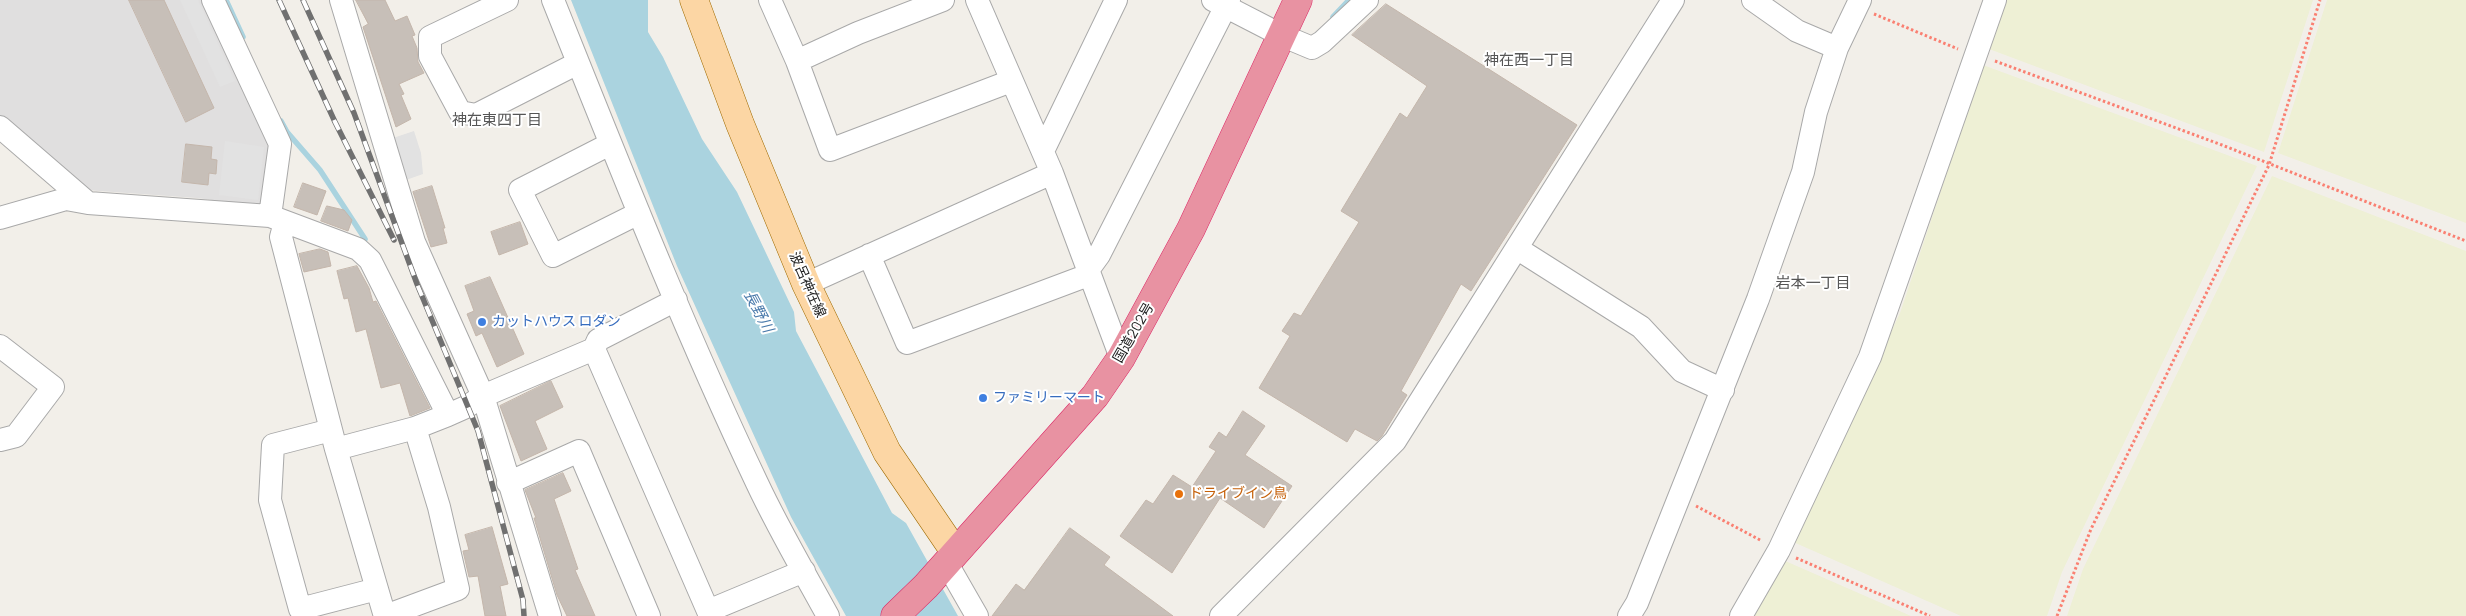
<!DOCTYPE html>
<meta charset="utf-8">
<style>
body{margin:0}
canvas{display:block;background:#f2efe9}
</style>
<canvas width="2466" height="616"></canvas>
<script>
const ctx = document.querySelector('canvas').getContext('2d');
ctx.lineJoin = 'round';
function fillPath(path, color) { ctx.fillStyle = color; ctx.fill(path, 'evenodd'); }
function stroke(path, color, width, dash) { ctx.strokeStyle = color; ctx.lineWidth = width; ctx.lineCap = dash ? 'butt' : 'round'; ctx.setLineDash(dash || []); ctx.stroke(path); }
function label(font, color, halo, rows, align = 'center') {
  ctx.font = font + ' Manrope,"Noto Sans JP",sans-serif'; ctx.lineWidth = 4; ctx.setLineDash([]); ctx.textBaseline = 'middle'; ctx.strokeStyle = halo; ctx.fillStyle = color; for (const [text, x, y, turn = 0] of rows) {
    ctx.save(); ctx.translate(x, y); ctx.rotate((+turn || 0) * Math.PI / 180); ctx.textAlign = isNaN(turn) ? turn : align; if (halo) ctx.strokeText(text, 0, 0); ctx.fillText(text, 0, 0); ctx.restore();
  }
}
const residential = new Path2D(`
 M 0,0 L 203,0 L 276,149 L 265,207 L 197,198 L 86,190 L 0,118 Z`);
const farmland = new Path2D(`
 M 2004,0 L 2313,0 L 2264,152 L 1989,49 Z
 M 2327,0 L 2466,0 L 2466,223 L 2278,153 Z
 M 1983,65 L 2257,166 L 2062,572 L 2047,616 L 1961,616 L 1791,541 L 1900,313 Z
 M 2272,176 L 2466,251 L 2466,616 L 2067,616 L 2083,569 Z
 M 1783,560 L 1911,616 L 1754,616 Z`);
const parking = new Path2D(`
 M 180,0 L 198,0 L 235,81 L 220,87 Z
 M 414,131 L 421,153 L 423,174 L 406,180 L 393,138 Z
 M 225,141 L 264,147 L 258,200 L 219,195 Z`);
const water = new Path2D(`
 M 571,0 L 648,0 L 648,32 L 663,57 L 702,139 L 737,192 L 794,312 L 796,331 L 892,513 L 906,523 L 958,616 L 846,616 L 791,517 L 677,266 Z`);
const stream = new Path2D(`
 M 226,0 L 243,37
 M 1333,17 L 1349,0
 M 281,121 L 287,132 L 320,170 L 365,239`);
const building = new Path2D(`
 M 129,0 L 164,0 L 214,108 L 186,122 Z
 M 356,0 L 385,0 L 395,21 L 407,16 L 415,35 L 412,36 L 417,48 L 418,62 L 424,73 L 399,84 L 404,94 L 401,95 L 411,119 L 396,127 L 363,27 L 368,24 Z
 M 1386,4 L 1577,125 L 1471,291 L 1461,284 L 1401,391 L 1407,395 L 1382,436 L 1377,441 L 1355,429 L 1347,442 L 1259,388 L 1290,336 L 1282,331 L 1294,313 L 1301,316 L 1359,222 L 1341,211 L 1400,113 L 1407,118 L 1427,86 L 1352,35 Z
 M 186,144 L 212,147 L 211,159 L 217,160 L 216,174 L 209,173 L 208,185 L 182,182 Z
 M 303,183 L 326,191 L 317,215 L 294,207 Z
 M 432,186 L 445,228 L 443,228 L 447,243 L 431,247 L 413,192 Z
 M 327,206 L 344,210 L 352,220 L 348,231 L 321,221 Z
 M 520,222 L 528,244 L 499,255 L 491,232 Z
 M 320,249 L 328,252 L 331,266 L 304,272 L 299,254 Z
 M 357,266 L 369,288 L 373,302 L 376,301 L 430,408 L 410,416 L 400,383 L 381,388 L 366,329 L 356,332 L 348,298 L 344,299 L 337,271 Z
 M 490,277 L 524,354 L 497,367 L 482,333 L 476,336 L 467,314 L 474,311 L 465,286 Z
 M 551,381 L 563,407 L 535,421 L 547,449 L 521,461 L 500,406 Z
 M 1243,411 L 1265,426 L 1245,455 L 1292,486 L 1264,528 L 1220,498 L 1172,573 L 1120,536 L 1146,500 L 1153,504 L 1173,475 L 1192,487 L 1216,451 L 1209,447 L 1219,432 L 1226,437 Z
 M 563,473 L 571,491 L 554,499 L 578,569 L 575,570 L 595,616 L 567,616 L 557,595 L 534,518 L 536,518 L 525,490 Z
 M 492,527 L 508,584 L 500,586 L 506,616 L 485,616 L 478,576 L 469,577 L 463,551 L 469,550 L 465,535 Z
 M 1070,528 L 1110,557 L 1104,565 L 1173,616 L 992,616 L 1016,584 L 1024,590 Z`);
const path = new Path2D(`
 M 1874,14 L 1958,49
 M 1995,61 L 2222,145 L 2466,241
 M 1696,506 L 1762,541
 M 1796,558 L 1930,616
 M 2057,616 L 2091,529 L 2269,165 L 2320,0`);
const minor = new Path2D(`
 M 213,0 L 280,144 L 270,216
 M 341,0 L 414,242 L 483,396 L 550,616
 M 507,0 L 430,37 L 430,56 L 460,112 L 476,115 L 578,63
 M 553,0 C 618,162 682,325 757,483 C 778,528 804,572 828,616
 M 770,0 L 797,61 L 830,150 L 1011,81
 M 977,0 L 1052,173 L 1121,358
 M 1213,0 L 1281,35 L 1312,48 L 1322,42 L 1367,0
 M 1753,0 L 1797,31 L 1837,48
 M 797,61 L 858,33 L 943,0
 M 0,127 L 88,203 L 270,216 L 358,249 L 370,260 L 448,415 L 466,407 L 483,396 L 594,349 L 598,340 L 676,300
 M 610,144 L 520,190 L 553,256 L 639,213
 M 1043,151 L 1116,0
 M 0,218 L 66,199 L 88,203
 M 285,222 L 281,237 L 336,449 L 384,613 L 388,615 L 458,589 L 439,507 L 415,428
 M 1518,249 L 1641,327 L 1682,371 L 1723,390
 M 869,255 L 907,343 L 1083,277 L 1099,255 L 1229,0
 M 806,284 L 1052,173
 M 0,346 L 53,387 L 16,436 L 0,440
 M 594,349 L 708,611 L 804,571
 M 331,430 L 273,445 L 270,500 L 300,609 L 377,589
 M 336,449 L 415,428 L 448,415
 M 508,483 L 579,451 L 649,616
 M 946,562 L 977,616
 M 1221,616 L 1395,441 L 1673,0
 M 1629,616 L 1637,603 L 1758,299 L 1803,172 L 1816,112 L 1837,48 L 1860,0
 M 1741,616 L 1779,550 L 1870,357 L 1995,0`);
const major = new Path2D(`
 M 694,0 L 740,124 L 806,284 L 887,452 L 955,552`);
const highway = new Path2D(`
 M 895,616 L 926,586 L 1055,441 L 1095,396 L 1121,358 L 1191,229 L 1298,0`);
const rail = new Path2D(`
 M 279,0 L 335,122 L 394,240
 M 303,0 L 354,113 L 417,284 L 478,431 L 523,600 L 524,616`);
const markers = [
 [482,322,5,"#3f7fe0"],
 [983,398,5,"#3f7fe0"],
 [1179,494,5,"#e8710a"]
];
const streetNames = [
 ["波呂神在線",807,285,66],
 ["国道202号",1134,333,-60]
];
const shopNames = [
 ["カットハウス ロダン",492,322],
 ["ファミリーマート",993,398]
];
const foodNames = [
 ["ドライブイン鳥",1189,494]
];
const neighbourhoodNames = [
 ["神在西一丁目",1529,61],
 ["神在東四丁目",497,121],
 ["岩本一丁目",1813,284]
];
const waterNames = [
 ["長野川",758,312,62]
];
fillPath(residential, '#e0dfdf');
fillPath(farmland, '#eef0d5');
fillPath(parking, '#e2e2e2');
fillPath(water, '#aad3df');
stroke(stream, '#aad3df', 5.5);
fillPath(building, '#c7bfb8');
stroke(building, '#c4b6ab', 1);
stroke(minor, '#a9a9a9', 24);
stroke(major, '#a06b00', 29);
stroke(highway, '#dc2a67', 29);
stroke(path, '#fa8072', 3, [2.5, 2.5]);
stroke(minor, '#fff', 22);
stroke(major, '#fcd6a4', 28);
stroke(highway, '#e892a2', 28);
stroke(rail, '#707070', 5.5);
stroke(rail, '#fff', 4, [11]);
for (const [x, y, r, color] of markers) { const dot = new Path2D(); dot.arc(x, y, r, 0, 2 * Math.PI); ctx.fillStyle = color; ctx.fill(dot); stroke(dot, '#fff', 2); }
label('14px', '#222', '#fff', streetNames);
label('14px', '#366cbe', '#fff', shopNames, 'left');
label('14px', '#c56008', '#fff', foodNames, 'left');
label('15px', '#555', '#fff', neighbourhoodNames);
label('italic 15px', '#4a7aab', '#fff', waterNames);
</script>
